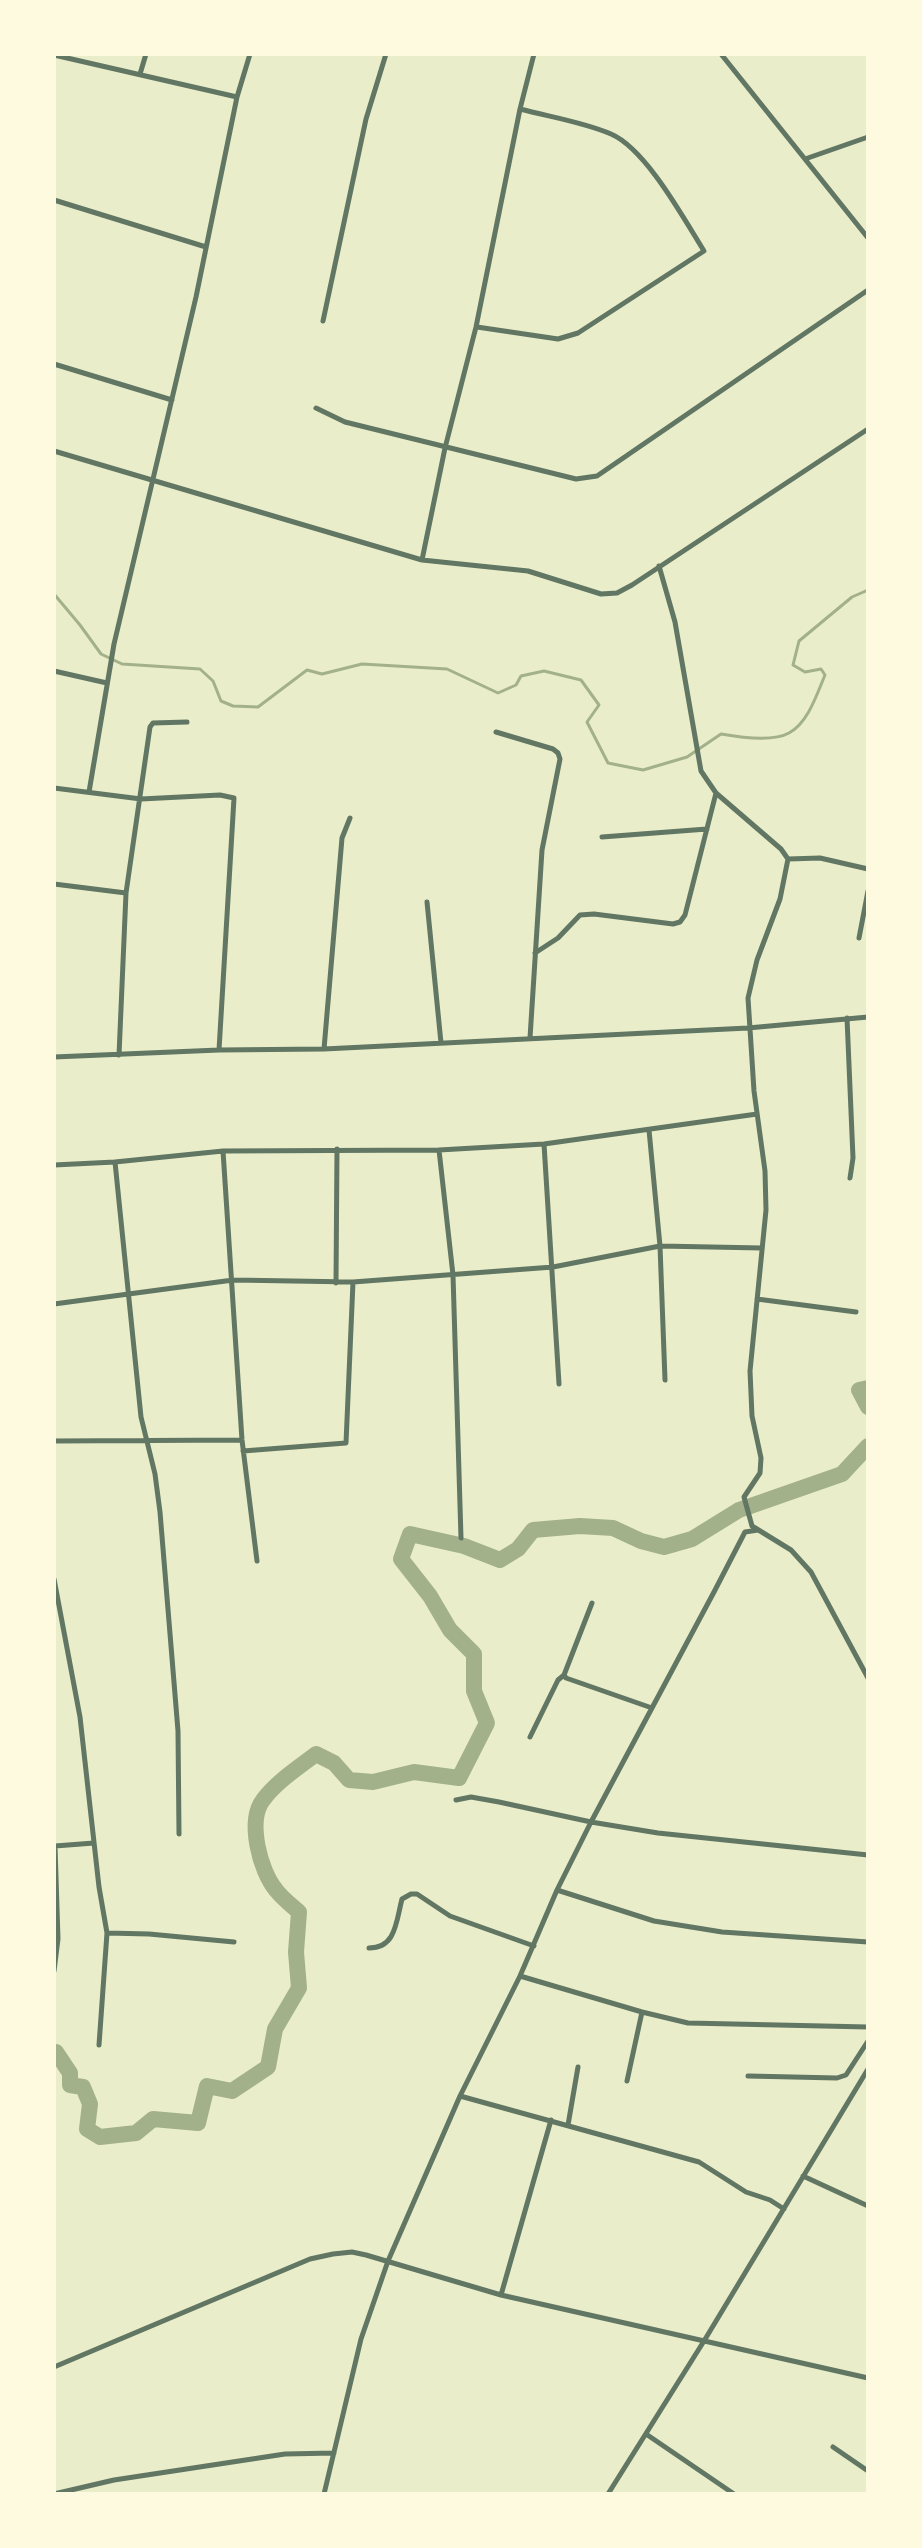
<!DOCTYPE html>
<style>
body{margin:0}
#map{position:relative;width:922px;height:2548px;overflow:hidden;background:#e9edc9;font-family:Quicksand,sans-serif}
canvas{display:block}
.frame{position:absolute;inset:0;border:56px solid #fefae0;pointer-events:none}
</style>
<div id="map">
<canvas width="922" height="2548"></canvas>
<div class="frame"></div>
</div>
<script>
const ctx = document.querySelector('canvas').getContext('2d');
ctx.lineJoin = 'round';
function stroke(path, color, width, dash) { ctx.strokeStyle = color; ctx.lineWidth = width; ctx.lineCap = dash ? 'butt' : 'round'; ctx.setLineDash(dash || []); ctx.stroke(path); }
const stream = new Path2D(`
 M 54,594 L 80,625 L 101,654 L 122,664 L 200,669 L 213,681 L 221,701 L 233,706 L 258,707 L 307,670 L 322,674 L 362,664 L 447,669 L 498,693 L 516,685 L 521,676 L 544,671 L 581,680 L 599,705 L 587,722 L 608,763 L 643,770 L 687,757 L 721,734 C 738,737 773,742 789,733 C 808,723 817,694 825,675 L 821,669 L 805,672 L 793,665 L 799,641 L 852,597 L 868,590`);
const river = new Path2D(`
 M 868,1388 L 859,1390 L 868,1407
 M 54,2052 L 56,2052 L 70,2073 L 70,2085 L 83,2087 L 90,2104 L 87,2129 L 100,2137 L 136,2133 L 153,2119 L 198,2123 L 207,2086 L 232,2091 L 268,2067 L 275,2029 L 299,1988 L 296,1952 L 299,1912 C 291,1905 282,1898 276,1890 C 260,1871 247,1821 263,1800 C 276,1782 298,1768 316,1754 L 334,1763 L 349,1780 L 373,1782 L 414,1772 L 459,1778 L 487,1723 L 474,1691 L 474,1654 L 450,1630 L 430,1596 L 401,1559 L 410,1534 L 464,1546 L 500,1560 L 518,1549 L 533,1530 L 580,1526 L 613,1528 L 641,1541 L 664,1547 L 692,1539 L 739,1510 L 842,1474 L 868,1446`);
const minor = new Path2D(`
 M 721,54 L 868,238
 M 54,55 L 237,97
 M 140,74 L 146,54
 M 805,159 L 868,137
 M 54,200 L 206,247
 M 323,321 L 366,119 L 386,54
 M 477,327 L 558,339 L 578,333 L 704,251 C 684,219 646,149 611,134 C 583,122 550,117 520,109
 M 54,364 L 172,400
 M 316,408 L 345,422 L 576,479 L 597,476 L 868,290
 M 54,451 L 422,560 L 528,571 L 601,594 L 617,593 L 632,585 L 868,429
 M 422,560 L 445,448 L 476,327 L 520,109 L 534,54
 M 659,566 L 675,622 L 701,771 L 716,793 L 781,849 L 788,859 L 780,899 L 757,960 L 748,998 L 754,1091 L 765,1171 L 766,1210 L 750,1371 L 752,1416 L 761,1458 L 760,1473 L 744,1497 L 752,1526 L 791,1550 L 811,1572 L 868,1678
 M 54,671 L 107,683
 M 496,732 L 553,749 L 558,753 L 560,759 L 542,850 L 530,1038
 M 54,788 L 141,799 L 220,795 L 234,798 L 219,1050
 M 89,792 L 114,644 L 196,297 L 237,97 L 250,54
 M 602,837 L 707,829
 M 788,859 L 820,858 L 868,869
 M 54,884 L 126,893
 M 427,902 L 441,1043
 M 859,938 L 868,891
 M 535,953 L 558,938 L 580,915 L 594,914 L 673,924 L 680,922 L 685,915 L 716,793
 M 847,1018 L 853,1158 L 850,1178
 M 324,1049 L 342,838 L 350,818
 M 119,1055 L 126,893 L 150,727 L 153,723 L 187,722
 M 54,1057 L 219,1050 L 324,1049 L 748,1028 L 868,1017
 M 649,1130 L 660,1246 L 665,1380
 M 544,1144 L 559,1384
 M 439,1150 L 453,1275 L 461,1538
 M 223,1151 L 242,1440 L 257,1561
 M 115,1162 L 141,1417 L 155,1474 L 160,1512 L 178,1731 L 179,1834
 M 54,1165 L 115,1162 L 223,1151 L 439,1150 L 544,1144 L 757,1114
 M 336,1283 L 337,1149
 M 757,1299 L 856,1312
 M 54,1304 L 233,1280 L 353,1282 L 553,1267 L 660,1246 L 762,1248
 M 54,1441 L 242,1440
 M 243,1451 L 346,1443 L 353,1282
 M 54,1579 L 80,1717 L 99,1887 L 107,1933 L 99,2045
 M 564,1675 L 566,1678 L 652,1708
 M 530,1737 L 558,1680 L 564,1675 L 592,1603
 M 456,1800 L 471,1797 L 499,1802 L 591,1822 L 658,1833 L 868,1855
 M 55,1846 L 94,1843
 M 557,1890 L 654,1921 L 722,1932 L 868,1942
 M 107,1933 L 149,1934 L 234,1942
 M 369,1948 C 396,1948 396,1922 402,1899 L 411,1894 L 417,1894 L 450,1916 L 534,1946
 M 54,1971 L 58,1939 L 55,1846
 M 520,1976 L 642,2012 L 688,2023 L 868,2027
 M 748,2076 L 837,2078 L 846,2075 L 868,2041
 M 627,2081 L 642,2012
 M 460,2096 L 699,2162 L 746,2192 L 770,2200 L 784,2209
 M 568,2125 L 578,2067
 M 803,2176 L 868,2206
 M 501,2295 L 551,2120
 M 54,2367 L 310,2259 L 333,2254 L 352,2252 L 366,2255 L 501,2295 L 868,2378
 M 646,2434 L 734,2494
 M 833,2447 L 868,2471
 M 54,2494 L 114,2480 L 285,2454 L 334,2453
 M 324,2494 L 361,2339 L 388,2261 L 460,2096 L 520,1976 L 557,1890 L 591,1822 L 714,1592 L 745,1532 L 758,1530
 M 608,2494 L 704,2341 L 868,2069`);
stroke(stream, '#a3b18a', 3);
stroke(river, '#a3b18a', 16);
stroke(minor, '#617663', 5);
</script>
